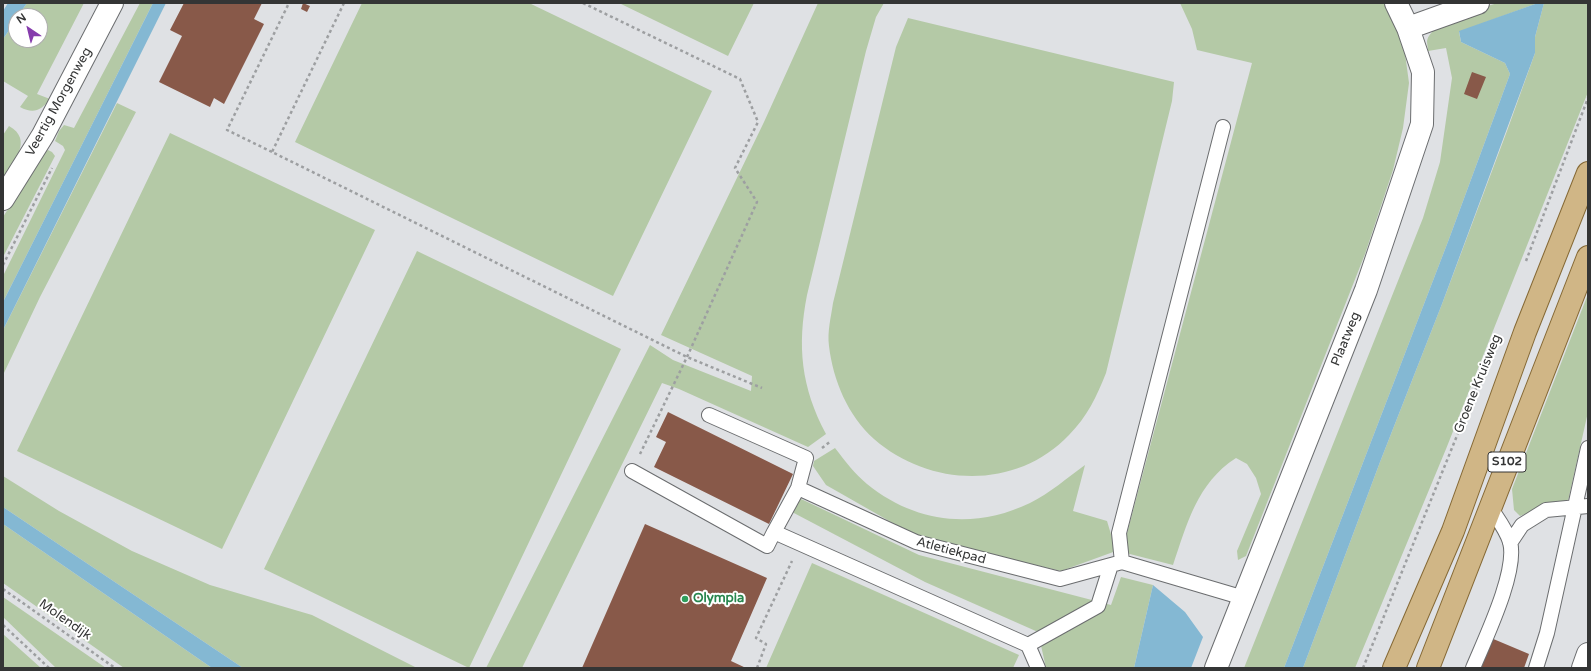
<!DOCTYPE html>
<style>
body{margin:0}
#map{position:relative;width:1591px;height:671px;overflow:hidden;background:#dfe1e4;font-family:"Varela Round",sans-serif}
canvas{display:block}
.frame{position:absolute;inset:0;border:4px solid #343535;pointer-events:none}
.north{position:absolute;left:8px;top:8px;width:40px;height:40px;box-sizing:border-box;background:#fff;border:1px solid #aeaeae;border-radius:50%;rotate:325deg;font-size:11px;font-weight:700;line-height:16px;text-align:center;color:#343535}
.north::after{content:'';display:block;margin:auto;width:14px;height:18px;background:#863cad;clip-path:polygon(50% 0,100% 100%,50% 72%,0 100%)}
</style>
<div id="map">
<canvas width="1591" height="671"></canvas>
<div class="frame"></div>
<div class="north">N</div>
</div>
<script>
const ctx = document.querySelector('canvas').getContext('2d');
ctx.lineJoin = 'round';
function fillPath(path, color) { ctx.fillStyle = color; ctx.fill(path, 'evenodd'); }
function stroke(path, color, width, dash) { ctx.strokeStyle = color; ctx.lineWidth = width; ctx.lineCap = dash ? 'butt' : 'round'; ctx.setLineDash(dash || []); ctx.stroke(path); }
function label(font, color, halo, rows, align = 'center') {
  ctx.font = font + ' "Varela Round",sans-serif'; ctx.lineWidth = 4; ctx.setLineDash([]); ctx.textBaseline = 'middle'; ctx.strokeStyle = halo; ctx.fillStyle = color; for (const [text, x, y, turn = 0] of rows) {
    ctx.save(); ctx.translate(x, y); ctx.rotate((+turn || 0) * Math.PI / 180); ctx.textAlign = isNaN(turn) ? turn : align; if (halo) ctx.strokeText(text, 0, 0); ctx.fillText(text, 0, 0); ctx.restore();
  }
}
const green = new Path2D(`
 M 27,3 L 84,3 L 37,94 L 50,99 C 41,111 33,114 20,107 L 28,96 L 3,81 L 3,39 L 16,20 L 16,40 L 40,40 L 40,16 L 18,16 Z
 M 140,3 L 153,3 L 3,302 L 3,276 L 65,150 L 63,146 L 55,141 L 59,131 L 64,125 L 74,128 Z
 M 362,3 L 529,3 L 712,91 L 613,296 L 295,142 Z
 M 619,3 L 754,3 L 728,56 Z
 M 818,3 L 884,3 L 876,17 L 866,51 L 807,295 C 797,346 801,387 826,434 L 808,447 L 679,389 L 662,383 L 522,668 L 486,668 L 650,345 L 673,360 L 751,391 L 752,376 L 661,335 L 764,122 Z
 M 1180,3 L 1385,3 L 1404,46 L 1409,83 L 1403,128 L 1393,170 L 1365,254 L 1246,556 L 1238,560 L 1237,551 L 1261,494 L 1256,478 L 1247,464 L 1236,458 C 1197,483 1187,524 1173,565 L 1122,552 L 1252,63 L 1197,50 L 1192,29 Z
 M 1497,3 L 1538,3 L 1459,32 L 1461,42 L 1505,63 L 1510,74 L 1449,239 L 1284,668 L 1244,668 L 1423,218 L 1440,162 L 1452,78 L 1446,48 L 1428,51 C 1428,48 1427,44 1427,41 C 1430,22 1480,9 1497,3 Z
 M 1544,3 L 1588,3 L 1588,92 L 1446,449 L 1355,668 L 1303,668 L 1380,462 L 1442,304 L 1507,131 L 1535,53 L 1535,37 Z
 M 908,18 L 1174,82 L 1172,101 L 1106,373 C 1097,396 1087,417 1069,435 C 1017,490 930,488 874,439 C 848,416 833,380 829,346 C 827,332 831,317 833,303 L 896,47 Z
 M 117,103 L 136,112 L 40,297 L 3,375 L 3,330 Z
 M 9,126 C 34,140 13,162 3,179 L 3,135 Z
 M 170,133 L 375,230 L 222,549 L 17,451 Z
 M 48,150 L 52,152 L 55,156 L 3,257 L 3,217 L 43,153 Z
 M 417,251 L 621,349 L 469,668 L 264,569 Z
 M 1588,294 L 1588,412 L 1568,501 L 1549,505 L 1520,516 L 1514,510 L 1512,489 Z
 M 835,448 C 845,461 855,474 867,484 C 915,523 974,530 1030,503 C 1050,493 1067,478 1085,465 L 1073,511 L 1107,521 L 1116,551 L 1061,571 L 919,538 L 826,485 L 813,466 L 814,461 Z
 M 3,476 L 59,511 L 132,551 L 210,585 L 312,615 L 417,668 L 243,668 L 3,507 Z
 M 799,498 L 919,555 L 1111,605 L 1121,577 L 1153,585 L 1134,668 L 1046,668 L 1038,632 L 925,582 L 792,512 Z
 M 3,524 L 212,668 L 124,668 L 3,583 Z
 M 812,563 L 1019,655 L 1013,668 L 766,668 Z
 M 3,597 L 106,668 L 56,668 L 3,617 Z
 M 3,634 L 41,668 L 3,668 Z`);
const water = new Path2D(`
 M 8,3 L 27,3 L 18,16 L 16,16 L 16,20 L 3,39 L 3,11 Z
 M 153,3 L 166,3 L 3,330 L 3,302 Z
 M 1538,3 L 1544,3 L 1535,37 L 1535,53 L 1442,304 L 1380,462 L 1303,668 L 1284,668 L 1449,239 L 1510,74 L 1505,63 L 1461,42 L 1459,31 Z
 M 3,507 L 243,668 L 212,668 L 3,524 Z
 M 1153,585 L 1185,612 L 1203,637 L 1191,668 L 1134,668 Z`);
const building = new Path2D(`
 M 184,3 L 262,3 L 254,19 L 264,24 L 224,104 L 214,98 L 210,107 L 159,82 L 182,36 L 170,30 Z
 M 303,3 L 310,6 L 307,12 L 301,9 Z
 M 1472,72 L 1486,77 L 1477,99 L 1464,94 Z
 M 668,412 L 793,474 L 769,524 L 654,467 L 666,442 L 656,437 Z
 M 645,524 L 767,578 L 731,661 L 746,668 L 582,668 Z
 M 1491,638 L 1529,654 L 1524,668 L 1469,668 Z`);
const path = new Path2D(`
 M 344,3 L 272,152 L 687,357 L 762,388
 M 583,3 L 740,79 L 758,122 L 735,168 L 757,202 L 687,357 L 640,454
 M 272,152 L 227,130 L 289,3
 M 1526,261 L 1588,98
 M 3,265 L 52,168
 M 822,448 L 831,441
 M 3,589 L 115,668
 M 3,625 L 49,668
 M 757,668 L 766,644 L 756,638 L 792,561
 M 1363,668 L 1492,349`);
const lane = new Path2D(`
 M 709,415 L 806,458 L 798,488 L 916,542 L 1060,579 L 1122,562 L 1244,598
 M 632,471 L 767,546 L 774,532 L 1028,645 L 1098,606 L 1111,565
 M 774,532 L 798,488
 M 1510,543 L 1522,525 L 1546,510 L 1588,506
 M 1122,562 L 1119,533 L 1223,127
 M 1028,645 L 1038,668
 M 1473,668 C 1485,639 1518,571 1510,542 C 1506,529 1497,518 1490,507
 M 1536,668 L 1547,633 L 1588,448`);
const street = new Path2D(`
 M 1408,28 L 1478,3
 M 3,199 L 43,135 L 112,3
 M 1216,668 L 1366,290 L 1422,124 L 1423,72 L 1408,28 L 1396,3
 M 1583,668 L 1588,654`);
const primary = new Path2D(`
 M 1394,668 L 1453,531 L 1525,332 L 1588,173
 M 1428,668 L 1588,257`);
const markers = [
 [685,599,4,"#2e9e5b"]
];
const shields = [
 [1507,462,38]
];
const shieldNames = [
 ["S102",1507,462]
];
const streetNames = [
 ["Veertig Morgenweg",59,102,-61],
 ["Plaatweg",1346,339,-68],
 ["Groene Kruisweg",1478,384,-68],
 ["Atletiekpad",951,551,15],
 ["Molendijk",65,620,35]
];
const leisureNames = [
 ["Olympia",693,599]
];
fillPath(green, '#b4c9a6');
fillPath(water, '#84b8d3');
fillPath(building, '#885949');
stroke(lane, '#6b6d6f', 16);
stroke(street, '#6b6d6f', 24);
stroke(primary, '#856935', 24);
stroke(path, '#9d9fa1', 2.5, [3, 3]);
stroke(lane, '#fff', 14);
stroke(street, '#fff', 22);
stroke(primary, '#d0b686', 22);
for (const [x, y, r, color] of markers) { const dot = new Path2D(); dot.arc(x, y, r, 0, 2 * Math.PI); ctx.fillStyle = color; ctx.fill(dot); stroke(dot, '#fff', 1.5); }
for (const [x, y, w] of shields) { const box = new Path2D(); box.roundRect(x - w / 2, y - 10, w, 20, 3); ctx.fillStyle = '#fff'; ctx.fill(box); stroke(box, '#343535', 1); }
label('bold 12px', '#343535', null, shieldNames);
label('13px', '#343535', '#fff', streetNames);
label('bold 13px', '#27864d', '#fff', leisureNames, 'left');
</script>
